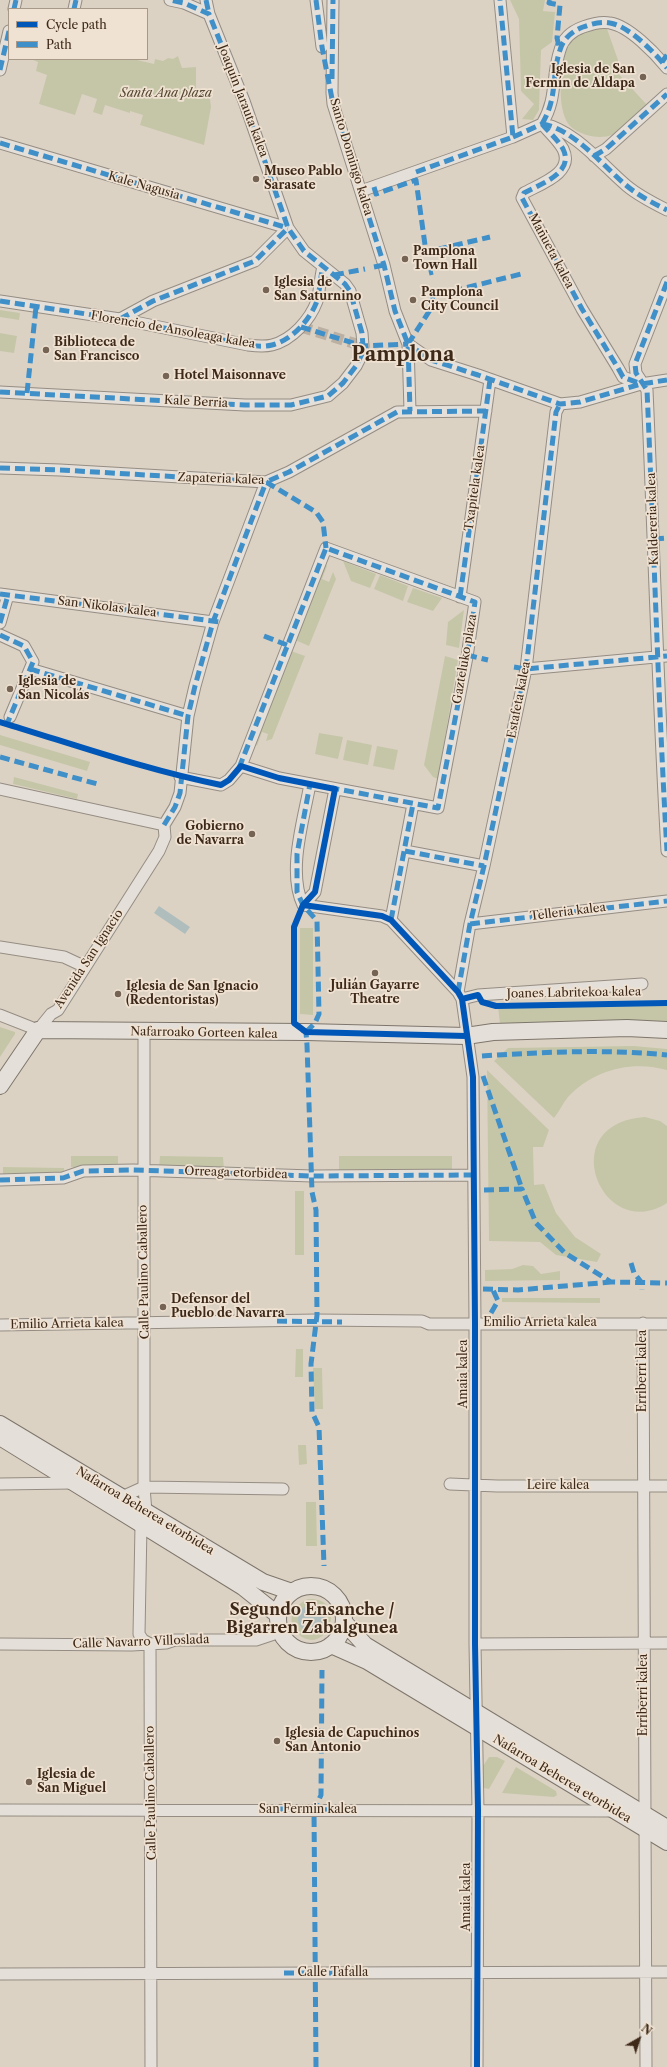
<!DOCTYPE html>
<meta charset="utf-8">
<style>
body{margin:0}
#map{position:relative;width:667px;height:2067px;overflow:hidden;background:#dcd2c4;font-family:"Libre Caslon Text",serif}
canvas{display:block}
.legend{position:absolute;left:8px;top:8px;width:140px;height:52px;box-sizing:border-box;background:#efe2d2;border:1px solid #a89888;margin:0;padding:5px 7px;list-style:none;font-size:12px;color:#3e2918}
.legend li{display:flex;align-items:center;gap:8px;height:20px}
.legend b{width:20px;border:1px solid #a89888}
.north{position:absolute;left:619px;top:2019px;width:40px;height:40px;-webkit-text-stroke:3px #efe2d2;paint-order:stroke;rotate:39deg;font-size:11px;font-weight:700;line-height:16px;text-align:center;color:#3e2918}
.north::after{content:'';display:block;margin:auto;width:14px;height:18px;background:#3e2918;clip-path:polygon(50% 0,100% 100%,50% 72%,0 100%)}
</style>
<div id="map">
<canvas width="667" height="2067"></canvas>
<ul class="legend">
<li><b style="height:5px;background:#0057b8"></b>Cycle path</li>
<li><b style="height:5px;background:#3f8fc9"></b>Path</li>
</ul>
<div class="north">N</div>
</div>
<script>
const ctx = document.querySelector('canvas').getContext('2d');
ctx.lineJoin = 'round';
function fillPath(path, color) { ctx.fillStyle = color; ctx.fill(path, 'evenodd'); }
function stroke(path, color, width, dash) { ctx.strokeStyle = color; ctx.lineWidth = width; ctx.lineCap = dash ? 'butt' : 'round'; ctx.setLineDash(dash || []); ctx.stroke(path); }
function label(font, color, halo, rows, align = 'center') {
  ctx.font = font + ' "Libre Caslon Text",serif'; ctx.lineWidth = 3.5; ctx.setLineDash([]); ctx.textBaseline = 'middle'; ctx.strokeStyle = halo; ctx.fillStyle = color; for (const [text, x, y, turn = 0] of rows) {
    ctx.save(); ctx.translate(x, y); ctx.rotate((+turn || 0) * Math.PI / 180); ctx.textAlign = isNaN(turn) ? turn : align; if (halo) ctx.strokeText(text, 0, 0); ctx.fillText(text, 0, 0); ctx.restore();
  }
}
const green = new Path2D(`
 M 510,0 L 545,0 L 543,11 L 555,12 L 552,42 L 541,50 L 539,110 L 533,120 L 522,119 L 534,104 L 521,91 L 519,19 Z
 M 606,26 L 618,60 L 618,64 L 614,69 L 648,106 C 637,115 626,129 612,135 C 599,140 575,135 567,122 C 561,111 560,95 561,83 C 563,49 569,30 606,26 Z
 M 178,56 L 182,68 L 196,67 L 196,88 L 209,91 L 211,107 L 204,145 L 140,125 L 143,115 L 130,111 L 130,113 L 105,105 L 102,115 L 93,112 L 97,99 L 82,94 L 75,115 L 39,104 L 47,75 L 36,71 L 38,62 L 33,60 L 33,59 L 133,59 L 154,64 L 155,59 L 163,61 L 168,58 L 173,59 Z
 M 0,310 L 20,313 L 19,320 L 0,317 Z
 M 0,333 L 17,336 L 14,353 L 0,351 Z
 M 343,561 L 376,574 L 370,588 L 351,581 Z
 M 326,564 L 327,566 L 322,579 L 329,582 L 333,572 L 336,579 L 309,646 L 295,640 Z
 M 380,575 L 408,586 L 403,601 L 374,589 Z
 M 413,588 L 442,598 L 433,611 L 407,602 Z
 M 464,610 L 459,648 L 446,645 L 448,622 Z
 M 291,651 L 305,656 L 272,739 L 266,741 L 268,734 L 262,732 L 257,746 L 254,741 Z
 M 445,656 L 458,660 L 438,779 L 433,777 L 424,765 Z
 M 319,733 L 343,737 L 338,759 L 315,754 Z
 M 0,735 L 90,762 L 87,771 L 0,745 Z
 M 347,740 L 372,745 L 368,765 L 343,760 Z
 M 377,746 L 398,750 L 394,770 L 373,766 Z
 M 14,777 L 78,794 L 77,799 L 13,784 Z
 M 300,928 L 313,928 L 313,1015 L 300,1014 Z
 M 667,1005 L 667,1021 L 500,1024 L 498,1007 Z
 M 0,1027 L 15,1032 L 15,1034 L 0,1057 Z
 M 634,1046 L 667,1049 L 667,1070 C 632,1060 593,1070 568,1097 C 563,1103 559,1112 554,1118 L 494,1061 L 508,1048 Z
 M 487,1070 L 549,1130 L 543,1147 L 533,1147 L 534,1185 L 544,1184 L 556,1213 L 575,1237 L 601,1254 L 597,1262 L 556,1255 L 540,1242 L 489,1241 Z
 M 645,1117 L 660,1121 L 667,1126 L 667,1203 C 602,1245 552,1123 645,1117 Z
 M 71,1156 L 118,1156 L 118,1168 L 71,1167 Z
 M 160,1156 L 223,1157 L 224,1169 L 159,1169 Z
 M 339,1156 L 452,1156 L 452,1173 L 339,1173 Z
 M 3,1167 L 64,1168 L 64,1176 L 3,1174 Z
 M 295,1191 L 304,1191 L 304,1255 L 295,1255 Z
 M 523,1265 L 533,1266 L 541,1274 L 560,1271 L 560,1280 L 485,1281 L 485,1270 L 512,1269 Z
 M 502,1298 L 600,1298 L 600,1303 L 502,1302 Z
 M 296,1349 L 303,1349 L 303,1377 L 295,1377 Z
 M 313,1368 L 322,1368 L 323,1409 L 315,1409 Z
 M 298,1445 L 306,1445 L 307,1464 L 299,1465 Z
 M 306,1502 L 316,1502 L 317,1546 L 306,1546 Z
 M 308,1599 C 351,1597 326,1659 298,1634 C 285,1622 293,1605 308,1599 ZM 303,1609 L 325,1625 L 316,1633 L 298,1620 Z
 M 489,1757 L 497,1757 L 505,1761 L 489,1789 L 484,1788 L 483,1766 Z
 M 516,1767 L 556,1791 L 557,1795 L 554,1797 L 502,1793 Z`);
const water = new Path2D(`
 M 159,906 L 190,927 L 185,934 L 154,913 Z
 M298 1619a14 14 0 1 1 28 0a14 14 0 1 1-28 0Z`);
const minorTunnel = new Path2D(`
 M 301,327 L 363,346`);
const minor = new Path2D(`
 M 206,0 L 209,14
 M 316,0 L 322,47
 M 333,0 L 332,93 L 333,104 L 384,265 L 395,311 L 408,344 L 410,411
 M 14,9 L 16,0
 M 74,9 L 76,0
 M 0,70 L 9,31
 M 542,124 C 549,132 558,140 563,149 C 575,173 540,184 524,193 L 522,198 L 582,309 L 618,368 L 623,377 L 641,384
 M 542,124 C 558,97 551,77 560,50 C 563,39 572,31 583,27 C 591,24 601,21 610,23 C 629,26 655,53 667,68
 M 542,124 C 574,129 603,166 627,186 C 639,196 653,203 667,210
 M 513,137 L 542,124
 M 0,143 L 288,228
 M 594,156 L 606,149 L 667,94
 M 361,191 L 513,137 L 500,0
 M 667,282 L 635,364 L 636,373 L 647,390 C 654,544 658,697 667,851
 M 0,301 L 120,319 L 248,345 C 256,346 264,347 272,345 C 292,340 310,320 317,301 C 320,290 320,278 323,267
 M 120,319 L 153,301 L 255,261 L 288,228
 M 408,344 L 431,360 L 478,375 L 560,404 L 580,402 L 641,384 L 667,380
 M 0,392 L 245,405 L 291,405 L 328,396 L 343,383 L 356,366 L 362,354 L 363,346 L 362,333 L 350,291 L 345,284 L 304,251 L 288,228 L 244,101 L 209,14 L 184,3 L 170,0
 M 0,468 L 60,470 L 266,482 L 289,472 L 397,412 L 486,411
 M 0,594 L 213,622
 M 460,597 L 490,380
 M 0,623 L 8,595
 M 0,635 L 24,646 L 33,662 L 10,717
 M 30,669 L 188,716
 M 526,669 L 667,656
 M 180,777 L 221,785 L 229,780 L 241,766 L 326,548 L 475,602 L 467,657 L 438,808 L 279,778 L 241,766
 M 0,789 L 164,825
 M 164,825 L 175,807 L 180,793 L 188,716 L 195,686 L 213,622 L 266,482
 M 405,851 L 484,866
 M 303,905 L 382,916 L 391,920 L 458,992 L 462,999 L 473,1077 L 475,1323 L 475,1644 L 478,1810 L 477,2067
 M 303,905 L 315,892 L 335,789
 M 303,905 C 287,871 304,819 310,784
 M 391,920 L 413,804
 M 470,924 L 667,901
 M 0,947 L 64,957 L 79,964
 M 458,992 L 470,924 L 484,866 L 526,669 L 556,412 L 560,404
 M 462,999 L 478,995 L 642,984
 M 0,1015 L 38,1030 L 51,1014 L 58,1010 L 159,851 L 165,837 L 164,825
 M 144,1032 L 144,1487 L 146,1512
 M 0,1180 L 63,1178 L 83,1171 L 133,1170 L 312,1176 L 473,1175
 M 643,1323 L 646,2067
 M 0,1325 L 316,1320 L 422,1321 L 429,1324 L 667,1324
 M 0,1484 L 73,1483
 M 450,1484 L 497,1486 L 667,1486
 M 122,1497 L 144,1487 L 283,1489
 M 141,1525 L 139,1634 L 143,1640 L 150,1644
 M 0,1644 L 132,1645 L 166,1643 L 175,1640 L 256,1640 L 280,1632
 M 150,1644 L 151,2067
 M 475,1644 L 667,1643
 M 0,1810 L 615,1811
 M 0,1974 L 667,1972`);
const secondary = new Path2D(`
 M 0,1086 L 38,1030 L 306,1032 L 466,1036 L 493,1032 L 627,1028 L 667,1030
 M 0,1424 L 263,1582 L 292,1592
 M 0,1437 L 243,1587 L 278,1615
 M278 1619a33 33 0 1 1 66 0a33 33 0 1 1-66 0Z
 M 344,1622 L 365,1645 L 667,1828
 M 331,1645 L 367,1661 L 667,1842`);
const quiet = new Path2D(`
 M 206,0 L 209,14
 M 316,0 L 322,47 L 333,104 L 384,265 L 395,311 L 408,344 L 410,411
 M 550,0 L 549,3 L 560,5 L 557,38 L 560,50
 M 14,9 L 16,0
 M 74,9 L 76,0
 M 662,62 L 667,55
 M 0,70 L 9,31
 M 332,79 L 333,0
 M 542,124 C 549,132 558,140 563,149 C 575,173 540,184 524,193 L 522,198 L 582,309 L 618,368 L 623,377 L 641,384
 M 542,124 C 558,97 551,77 560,50 C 563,39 572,31 583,27 C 591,24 601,21 610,23 C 629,26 655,53 667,68
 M 542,124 C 574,129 603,166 627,186 C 639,196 653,203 667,210
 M 513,137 L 542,124
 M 0,143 L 288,228
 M 594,156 L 606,149 L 667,94
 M 416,172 L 513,137 L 500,0
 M 374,187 L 376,194 L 416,180 L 426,252 L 490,237
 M 374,267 L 384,265
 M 429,273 L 433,272
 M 334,275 L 365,269
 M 667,282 L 635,364 L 636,373 L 647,390 C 654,544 658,697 667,851
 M 0,301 L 120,319 L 248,345 C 256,346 264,347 272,345 C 292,340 310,320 317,301 C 320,290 320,278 323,267
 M 120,319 L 153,301 L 255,261 L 288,228
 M 301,327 L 363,346 L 408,344 L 431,360 L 478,375 L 560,404 L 580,402 L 641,384 L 667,380
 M 408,344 L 430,310 L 433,296 L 521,274
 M 0,392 L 245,405 L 291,405 L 328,396 L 343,383 L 356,366 L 362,354 L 363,346 L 362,333 L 350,291 L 345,284 L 304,251 L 288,228 L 244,101 L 209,14 L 184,3 L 170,0
 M 27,393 L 36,307
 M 0,468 L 60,470 L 266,482 L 289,472 L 397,412 L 486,411
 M 266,482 L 316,512 L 323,522 L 326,548
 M 654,539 L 667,538
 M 0,594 L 221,622
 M 460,597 L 490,380
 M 0,623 L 8,595
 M 0,635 L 24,646 L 33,662 L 7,724
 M 264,636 L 287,645
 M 467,655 L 488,660
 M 514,667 L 526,669 L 667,656
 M 30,669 L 188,716
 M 0,757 L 101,785
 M 239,768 L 326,548 L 475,602 L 467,657 L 438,808 L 332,788
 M 164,825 L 175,807 L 180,793 L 188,716 L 195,686 L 213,622 L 266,482
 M 405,851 L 484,866
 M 391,920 L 413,804
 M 470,924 L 667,901
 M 458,992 L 470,924 L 484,866 L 526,669 L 556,412 L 560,404
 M 302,1030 L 306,1032 L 307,1045 L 312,1192 L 316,1210 L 317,1315 L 311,1364 L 312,1412 L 319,1427 L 324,1566
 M 306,1032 L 315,1023 L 319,1014 L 317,921 L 303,905 L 297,892 L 297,854 L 310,784
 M 482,1056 C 544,1052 605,1049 667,1055
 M 483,1076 L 522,1189
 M 0,1180 L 63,1178 L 83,1171 L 133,1170 L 312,1176 L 473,1175
 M 484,1190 L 522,1189 L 536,1223 L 565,1253 L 611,1282 L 667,1283
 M 631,1263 L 634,1273 L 642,1283 L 642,1290
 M 483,1289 L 518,1290 L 611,1282
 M 491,1313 L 498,1301 L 493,1290
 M 277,1321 L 342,1322
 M 280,1809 L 342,1810
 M 284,1973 L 350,1973
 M 316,2067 L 314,1810 L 321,1795 L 322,1670`);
const cycleway = new Path2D(`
 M 0,722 C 73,744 146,770 221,785 L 229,780 L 241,766 L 279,778 L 335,789 L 315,892 L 303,905 L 294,927 L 294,1023 L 306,1032 L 466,1036
 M 303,905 L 382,916 L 391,920 L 458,992 L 462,999 L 473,1077 L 475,1323 L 475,1644 L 478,1810 L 477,2067
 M 462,999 L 478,995 L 482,1002 L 496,1006 L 667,1003`);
const markers = [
 [643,77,4,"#756454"],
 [256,179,4,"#756454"],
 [405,259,4,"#756454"],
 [266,290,4,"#756454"],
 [413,300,4,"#756454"],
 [46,350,4,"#756454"],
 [166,376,4,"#756454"],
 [10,689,4,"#756454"],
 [252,834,4,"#756454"],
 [375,973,4,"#756454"],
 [118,994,4,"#756454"],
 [163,1307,4,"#756454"],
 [277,1741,4,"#756454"],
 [29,1782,4,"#756454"]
];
const poiNames = [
 ["Iglesia de San",635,70,"right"],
 ["Fermín de Aldapa",635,84,"right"],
 ["Museo Pablo",264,172],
 ["Sarasate",264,186],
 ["Pamplona",413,252],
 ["Town Hall",413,266],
 ["Iglesia de",274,283],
 ["San Saturnino",274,297],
 ["Pamplona",421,293],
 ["City Council",421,307],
 ["Biblioteca de",54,343],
 ["San Francisco",54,357],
 ["Hotel Maisonnave",174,376],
 ["Iglesia de",18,682],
 ["San Nicolás",18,696],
 ["Gobierno",244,827,"right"],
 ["de Navarra",244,841,"right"],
 ["Julián Gayarre",375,986,"center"],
 ["Theatre",375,1000,"center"],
 ["Iglesia de San Ignacio",126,987],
 ["(Redentoristas)",126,1001],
 ["Defensor del",171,1300],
 ["Pueblo de Navarra",171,1314],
 ["Iglesia de Capuchinos",285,1734],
 ["San Antonio",285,1748],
 ["Iglesia de",37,1775],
 ["San Miguel",37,1789]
];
const parkNames = [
 ["Santa Ana plaza",166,94]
];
const streetNames = [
 ["Joaquín Jarauta kalea",243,101,69],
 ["Santo Domingo kalea",351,157,73],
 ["Kale Nagusia",144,186,16],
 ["Mañueta kalea",551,251,62],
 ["Florencio de Ansoleaga kalea",173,330,10],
 ["Kale Berria",196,402,3],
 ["Zapateria kalea",221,479,2],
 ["Txapitela kalea",475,488,-82],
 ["Kaldereria kalea",653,519,-92],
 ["San Nikolas kalea",107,607,7],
 ["Gazteluko plaza",465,659,-80],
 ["Estafeta kalea",519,700,-79],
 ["Telleria kalea",568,912,-7],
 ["Avenida San Ignacio",89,959,-57],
 ["Joanes Labritekoa kalea",574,993,-1],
 ["Nafarroako Gorteen kalea",204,1033,1],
 ["Orreaga etorbidea",236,1173,2],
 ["Calle Paulino Caballero",144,1272,-91],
 ["Emilio Arrieta kalea",540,1323],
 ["Emilio Arrieta kalea",67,1324,-1],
 ["Erriberri kalea",643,1371,-90],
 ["Amaia kalea",464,1374,-90],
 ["Leire kalea",558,1486],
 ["Nafarroa Beherea etorbidea",145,1511,31],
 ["Calle Navarro Villoslada",141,1642,-2],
 ["Erriberri kalea",644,1695,-90],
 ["Nafarroa Beherea etorbidea",562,1779,31],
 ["Calle Paulino Caballero",151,1793,-91],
 ["San Fermin kalea",308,1810],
 ["Amaia kalea",467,1897,-90],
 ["Calle Tafalla",333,1973]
];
const districtNames = [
 ["Segundo Ensanche /",312,1610],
 ["Bigarren Zabalgunea",312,1628]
];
const townNames = [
 ["Pamplona",403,355]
];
fillPath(green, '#c5c6a8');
fillPath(water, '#afbebd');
stroke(minorTunnel, '#bcb0a2', 11, [11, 5.5]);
stroke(minor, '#958d83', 13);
stroke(secondary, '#7e766c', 18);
stroke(minor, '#e4dfd8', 11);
stroke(secondary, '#e4dfd8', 16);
stroke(quiet, '#3f8fc9', 5, [10, 5]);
stroke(cycleway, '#0057b8', 6);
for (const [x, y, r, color] of markers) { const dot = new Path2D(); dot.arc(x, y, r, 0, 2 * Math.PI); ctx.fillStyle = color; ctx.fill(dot); stroke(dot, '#efe2d2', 1.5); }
label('bold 12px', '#3e2918', '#efe2d2', poiNames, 'left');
label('italic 12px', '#554730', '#efe2d2', parkNames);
label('12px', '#3e2918', '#efe2d2', streetNames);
label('bold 16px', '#3e2918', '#efe2d2', districtNames);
label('bold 20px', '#3e2918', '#efe2d2', townNames);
</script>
